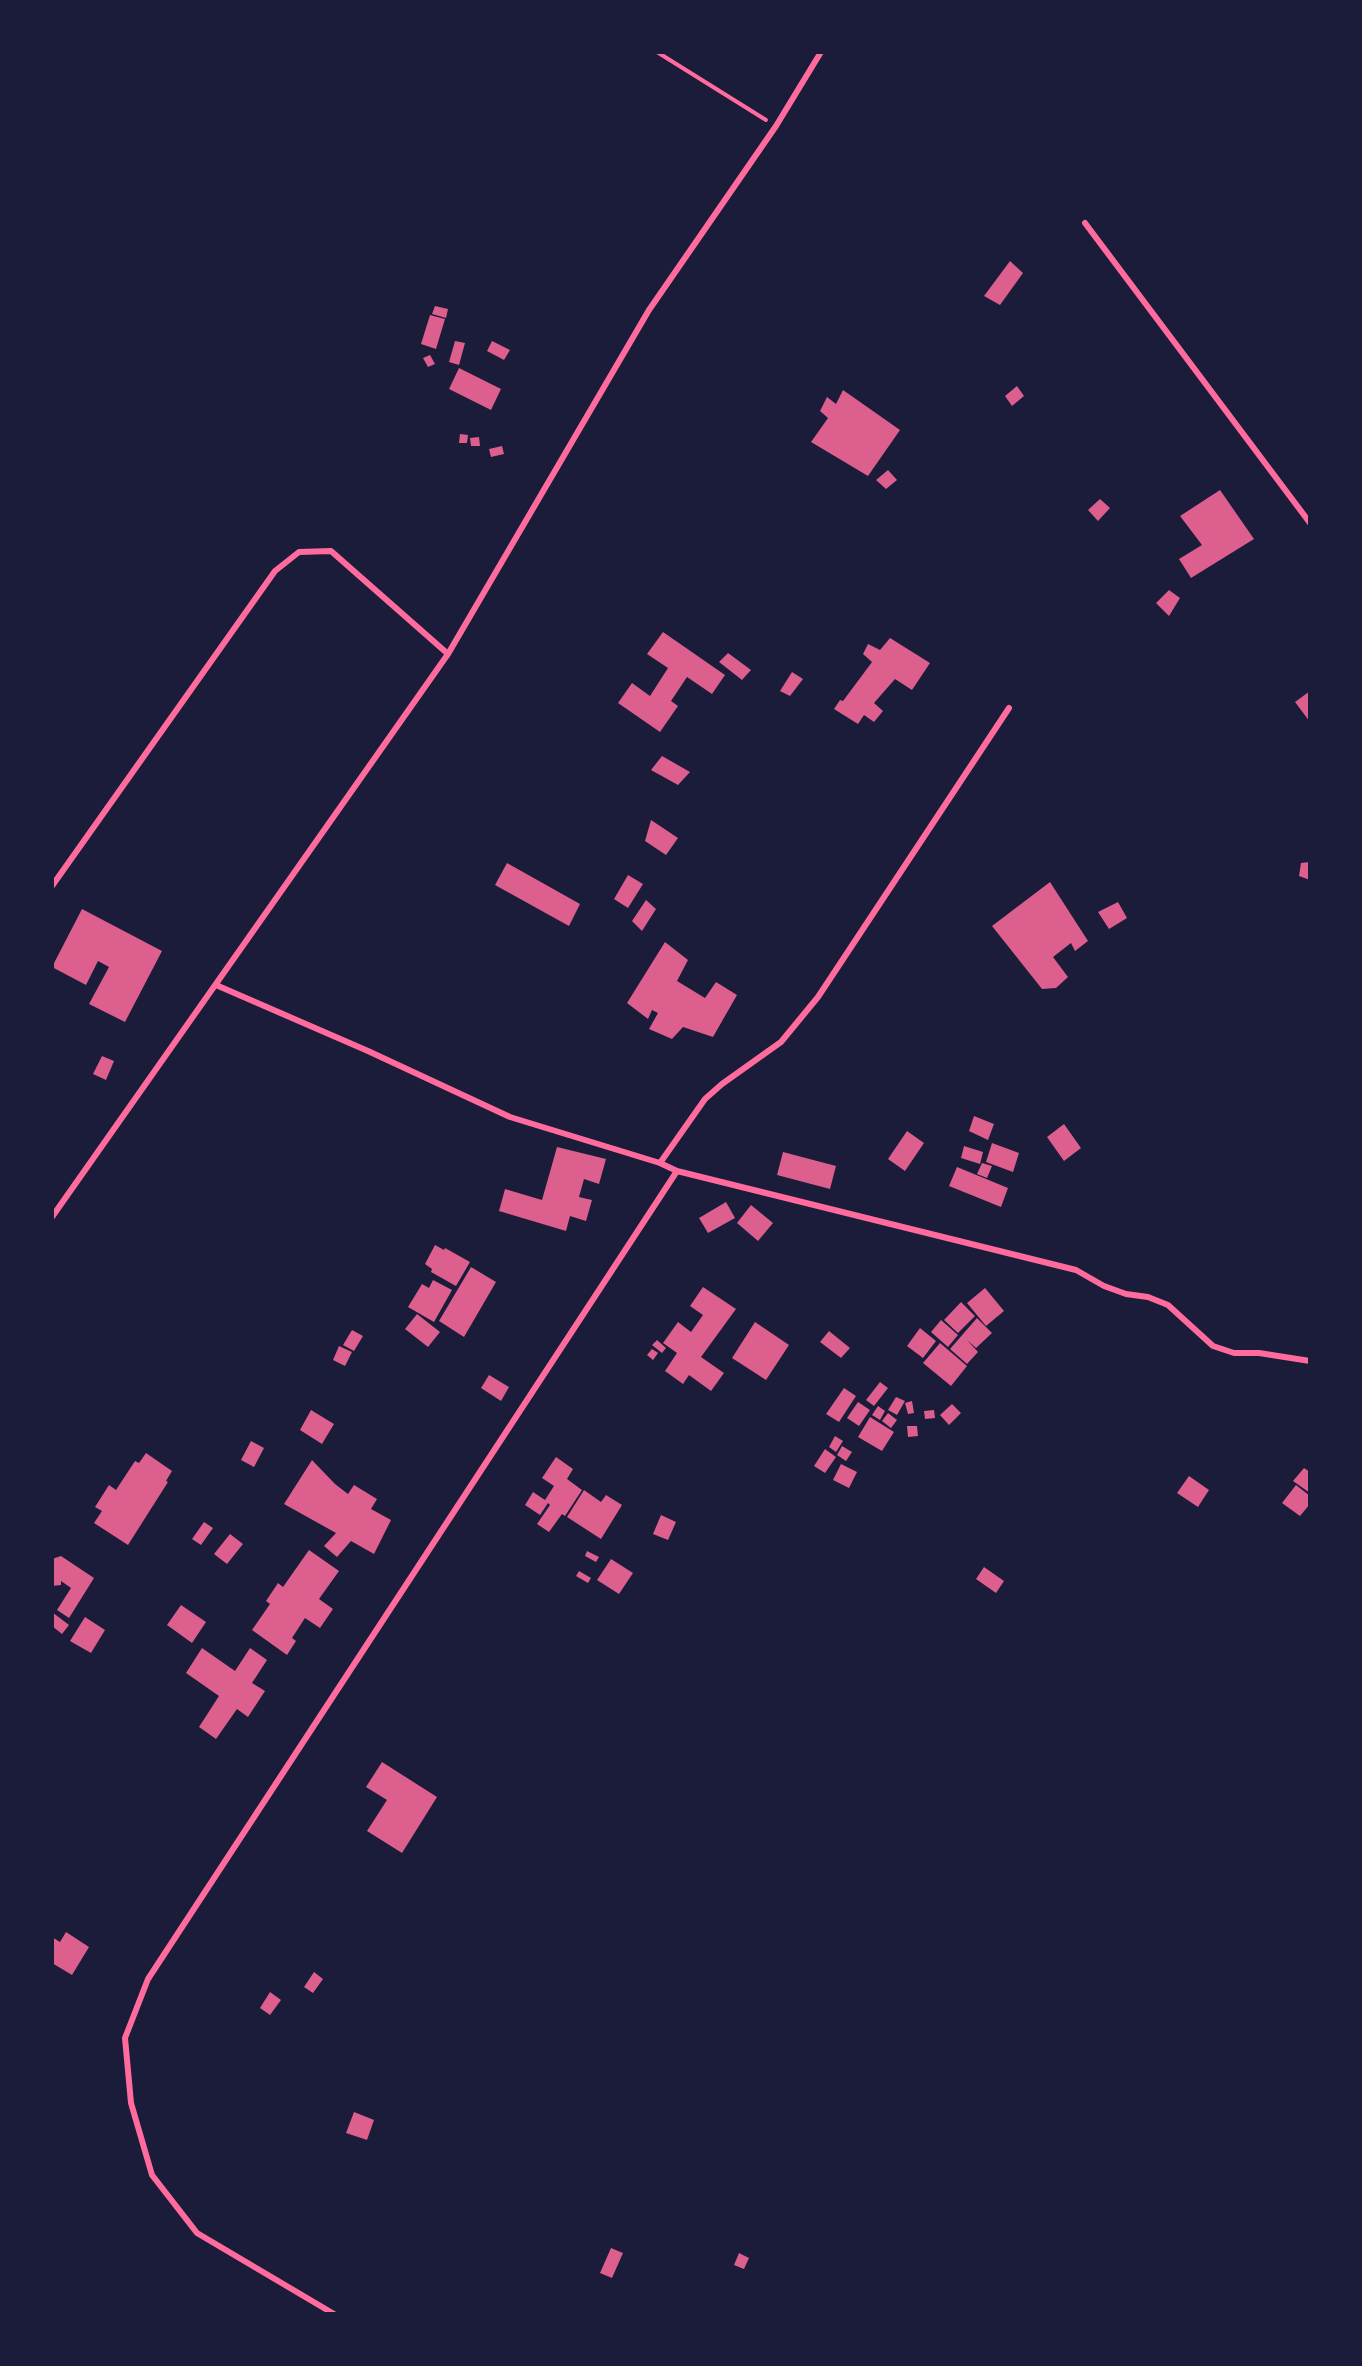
<!DOCTYPE html>
<style>
body{margin:0}
#map{position:relative;width:1362px;height:2366px;overflow:hidden;background:#1b1b3a;font-family:Figtree,sans-serif}
canvas{display:block}
.frame{position:absolute;inset:0;border:54px solid #1b1b3a;pointer-events:none}
</style>
<div id="map">
<canvas width="1362" height="2366"></canvas>
<div class="frame"></div>
</div>
<script>
const ctx = document.querySelector('canvas').getContext('2d');
ctx.lineJoin = 'round';
function fillPath(path, color) { ctx.fillStyle = color; ctx.fill(path, 'evenodd'); }
function stroke(path, color, width, dash) { ctx.strokeStyle = color; ctx.lineWidth = width; ctx.lineCap = dash ? 'butt' : 'round'; ctx.setLineDash(dash || []); ctx.stroke(path); }
const building = new Path2D(`
 M 1010,261 L 1023,273 L 1000,305 L 984,296 Z
 M 435,306 L 448,309 L 446,318 L 432,314 Z
 M 430,315 L 445,319 L 436,349 L 421,344 Z
 M 455,341 L 465,343 L 459,365 L 449,362 Z
 M 492,341 L 510,350 L 504,360 L 487,351 Z
 M 430,355 L 435,364 L 428,367 L 423,358 Z
 M 459,368 L 501,389 L 491,410 L 449,389 Z
 M 1017,386 L 1024,396 L 1012,406 L 1005,396 Z
 M 843,390 L 900,430 L 868,476 L 811,442 L 828,418 L 820,411 L 827,397 L 836,404 Z
 M 460,434 L 468,435 L 467,443 L 459,443 Z
 M 479,437 L 480,446 L 471,446 L 470,438 Z
 M 502,446 L 504,454 L 491,457 L 489,449 Z
 M 888,470 L 897,480 L 886,489 L 876,480 Z
 M 1220,490 L 1254,539 L 1191,578 L 1179,559 L 1202,545 L 1180,516 Z
 M 1100,499 L 1110,508 L 1098,521 L 1088,510 Z
 M 1169,590 L 1180,598 L 1169,616 L 1156,603 Z
 M 663,632 L 725,675 L 712,694 L 687,677 L 671,701 L 678,706 L 660,732 L 618,703 L 632,683 L 650,696 L 668,668 L 647,654 Z
 M 890,638 L 930,663 L 912,690 L 895,679 L 874,703 L 883,711 L 874,722 L 864,715 L 858,724 L 834,709 L 840,700 L 843,701 L 872,662 L 863,654 L 868,644 L 880,650 Z
 M 728,653 L 751,670 L 742,680 L 719,662 Z
 M 792,672 L 803,679 L 790,696 L 780,691 Z
 M 1310,691 L 1310,722 L 1295,702 Z
 M 662,756 L 690,772 L 678,785 L 651,770 Z
 M 651,820 L 678,838 L 666,855 L 645,841 Z
 M 1310,862 L 1310,880 L 1299,876 L 1301,863 Z
 M 507,863 L 580,904 L 569,926 L 495,885 Z
 M 628,875 L 643,884 L 628,908 L 614,899 Z
 M 1050,882 L 1088,941 L 1075,951 L 1071,943 L 1053,957 L 1068,977 L 1056,988 L 1042,989 L 992,926 Z
 M 646,900 L 656,909 L 642,931 L 632,921 Z
 M 1118,902 L 1127,918 L 1109,929 L 1098,912 Z
 M 82,909 L 162,951 L 125,1022 L 89,1004 L 109,967 L 98,961 L 86,985 L 52,967 Z
 M 665,942 L 688,960 L 677,981 L 705,998 L 716,982 L 737,995 L 713,1037 L 683,1027 L 672,1039 L 649,1029 L 658,1013 L 652,1010 L 648,1019 L 627,1003 Z
 M 102,1056 L 114,1061 L 106,1080 L 93,1074 Z
 M 974,1116 L 994,1124 L 988,1140 L 969,1131 Z
 M 1064,1124 L 1081,1148 L 1064,1161 L 1047,1137 Z
 M 907,1131 L 924,1143 L 905,1171 L 888,1159 Z
 M 992,1143 L 1019,1153 L 1013,1172 L 986,1162 Z
 M 964,1146 L 983,1152 L 980,1164 L 961,1158 Z
 M 557,1147 L 606,1159 L 599,1184 L 584,1179 L 579,1197 L 592,1200 L 586,1221 L 570,1216 L 566,1231 L 499,1211 L 505,1189 L 542,1200 Z
 M 783,1152 L 836,1166 L 830,1189 L 777,1175 Z
 M 982,1163 L 992,1166 L 987,1178 L 977,1174 Z
 M 957,1167 L 1008,1188 L 1001,1207 L 949,1186 Z
 M 726,1202 L 735,1218 L 708,1233 L 699,1218 Z
 M 751,1205 L 773,1223 L 758,1241 L 737,1223 Z
 M 435,1245 L 444,1250 L 445,1248 L 470,1262 L 456,1286 L 431,1272 L 432,1269 L 425,1264 Z
 M 471,1267 L 496,1282 L 464,1337 L 439,1321 Z
 M 433,1280 L 452,1290 L 434,1322 L 408,1307 L 422,1284 L 429,1288 Z
 M 703,1287 L 736,1309 L 701,1357 L 724,1373 L 711,1391 L 689,1375 L 683,1384 L 665,1371 L 677,1353 L 663,1343 L 678,1322 L 691,1332 L 703,1315 L 690,1306 Z
 M 985,1288 L 1004,1311 L 986,1326 L 967,1303 Z
 M 961,1302 L 975,1316 L 958,1333 L 944,1320 Z
 M 417,1314 L 440,1332 L 428,1347 L 405,1329 Z
 M 977,1318 L 992,1333 L 976,1348 L 967,1340 L 978,1352 L 967,1364 L 950,1349 Z
 M 941,1320 L 958,1335 L 948,1347 L 931,1332 Z
 M 755,1322 L 789,1345 L 766,1380 L 732,1358 Z
 M 920,1328 L 936,1341 L 923,1358 L 907,1346 Z
 M 352,1330 L 363,1336 L 354,1351 L 343,1345 Z
 M 829,1331 L 850,1348 L 841,1358 L 820,1342 Z
 M 657,1340 L 666,1348 L 662,1353 L 652,1345 Z
 M 940,1343 L 967,1366 L 951,1386 L 923,1363 Z
 M 339,1346 L 352,1352 L 345,1366 L 333,1360 Z
 M 652,1349 L 658,1353 L 653,1360 L 647,1355 Z
 M 489,1375 L 509,1387 L 501,1401 L 481,1388 Z
 M 880,1382 L 888,1388 L 874,1406 L 866,1400 Z
 M 844,1388 L 856,1396 L 839,1422 L 826,1414 Z
 M 896,1397 L 905,1401 L 897,1415 L 888,1410 Z
 M 912,1401 L 914,1413 L 908,1414 L 905,1403 Z
 M 858,1402 L 870,1410 L 859,1426 L 847,1418 Z
 M 952,1404 L 961,1413 L 949,1425 L 940,1415 Z
 M 878,1406 L 885,1411 L 880,1420 L 872,1415 Z
 M 311,1410 L 334,1424 L 322,1444 L 300,1430 Z
 M 934,1410 L 935,1418 L 925,1419 L 924,1411 Z
 M 888,1413 L 897,1420 L 891,1428 L 882,1421 Z
 M 870,1417 L 894,1432 L 882,1451 L 858,1437 Z
 M 907,1426 L 917,1426 L 918,1436 L 908,1437 Z
 M 835,1436 L 843,1441 L 836,1452 L 829,1447 Z
 M 251,1441 L 264,1448 L 254,1467 L 241,1460 Z
 M 842,1446 L 852,1452 L 846,1461 L 837,1455 Z
 M 825,1449 L 836,1457 L 825,1473 L 814,1466 Z
 M 146,1453 L 172,1471 L 166,1481 L 168,1482 L 128,1545 L 94,1523 L 102,1511 L 95,1507 L 109,1485 L 116,1490 L 135,1461 L 139,1463 Z
 M 556,1457 L 573,1469 L 567,1479 L 582,1490 L 565,1516 L 562,1514 L 549,1532 L 537,1524 L 550,1505 L 548,1503 L 540,1515 L 525,1505 L 533,1492 L 545,1500 L 554,1486 L 542,1478 Z
 M 312,1460 L 335,1484 L 348,1494 L 354,1485 L 377,1499 L 371,1509 L 391,1520 L 374,1554 L 351,1541 L 337,1557 L 324,1546 L 336,1533 L 284,1504 Z
 M 841,1464 L 857,1472 L 849,1488 L 833,1480 Z
 M 1304,1468 L 1310,1472 L 1310,1493 L 1293,1481 Z
 M 1189,1476 L 1209,1490 L 1198,1507 L 1177,1493 Z
 M 1296,1485 L 1310,1496 L 1310,1504 L 1300,1516 L 1282,1503 Z
 M 584,1490 L 601,1502 L 606,1495 L 622,1505 L 601,1539 L 567,1517 Z
 M 661,1515 L 676,1522 L 668,1540 L 653,1534 Z
 M 204,1522 L 213,1528 L 201,1545 L 192,1539 Z
 M 230,1534 L 243,1544 L 227,1564 L 214,1554 Z
 M 309,1550 L 339,1571 L 319,1599 L 333,1609 L 320,1628 L 305,1618 L 292,1638 L 296,1641 L 287,1655 L 252,1630 L 270,1604 L 266,1601 L 278,1583 L 283,1587 Z
 M 587,1551 L 599,1557 L 596,1562 L 585,1556 Z
 M 61,1556 L 94,1578 L 69,1618 L 57,1610 L 71,1588 L 61,1581 L 61,1585 L 52,1586 L 52,1559 Z
 M 611,1559 L 633,1573 L 619,1594 L 597,1580 Z
 M 984,1567 L 1004,1581 L 996,1593 L 976,1579 Z
 M 579,1571 L 591,1578 L 588,1583 L 576,1576 Z
 M 181,1605 L 206,1622 L 192,1643 L 167,1625 Z
 M 52,1612 L 69,1625 L 62,1634 L 52,1626 Z
 M 85,1617 L 105,1630 L 91,1653 L 70,1641 Z
 M 202,1648 L 235,1671 L 250,1648 L 267,1660 L 252,1683 L 265,1691 L 248,1717 L 237,1709 L 216,1739 L 199,1727 L 219,1696 L 186,1673 Z
 M 382,1762 L 437,1797 L 402,1853 L 367,1831 L 387,1800 L 366,1787 Z
 M 66,1932 L 89,1947 L 72,1975 L 52,1963 L 52,1937 L 60,1942 Z
 M 314,1972 L 323,1979 L 313,1993 L 304,1987 Z
 M 270,1992 L 281,2000 L 270,2015 L 260,2008 Z
 M 354,2112 L 374,2120 L 367,2140 L 346,2133 Z
 M 611,2248 L 623,2253 L 612,2278 L 600,2273 Z
 M 739,2253 L 749,2258 L 744,2269 L 734,2265 Z`);
const path = new Path2D(`
 M 657,52 L 766,120`);
const minor = new Path2D(`
 M 1085,223 L 1310,523
 M 52,886 L 275,571 L 299,552 L 331,551 L 448,654
 M 216,985 L 368,1051 L 510,1117 L 660,1163 L 677,1171 L 1076,1270 L 1104,1286 L 1126,1294 L 1148,1297 L 1168,1305 L 1213,1346 L 1234,1353 L 1259,1353 L 1310,1361
 M 660,1163 L 705,1099 L 722,1084 L 781,1042 L 818,997 L 1009,708
 M 52,1217 L 448,654 L 649,310 L 776,126 L 821,52
 M 334,2314 L 197,2233 L 152,2175 L 131,2103 L 125,2038 L 148,1979 L 677,1171`);
fillPath(building, '#dd5f8e');
stroke(path, '#ff6b9d', 4);
stroke(minor, '#ff6b9d', 6);
</script>
